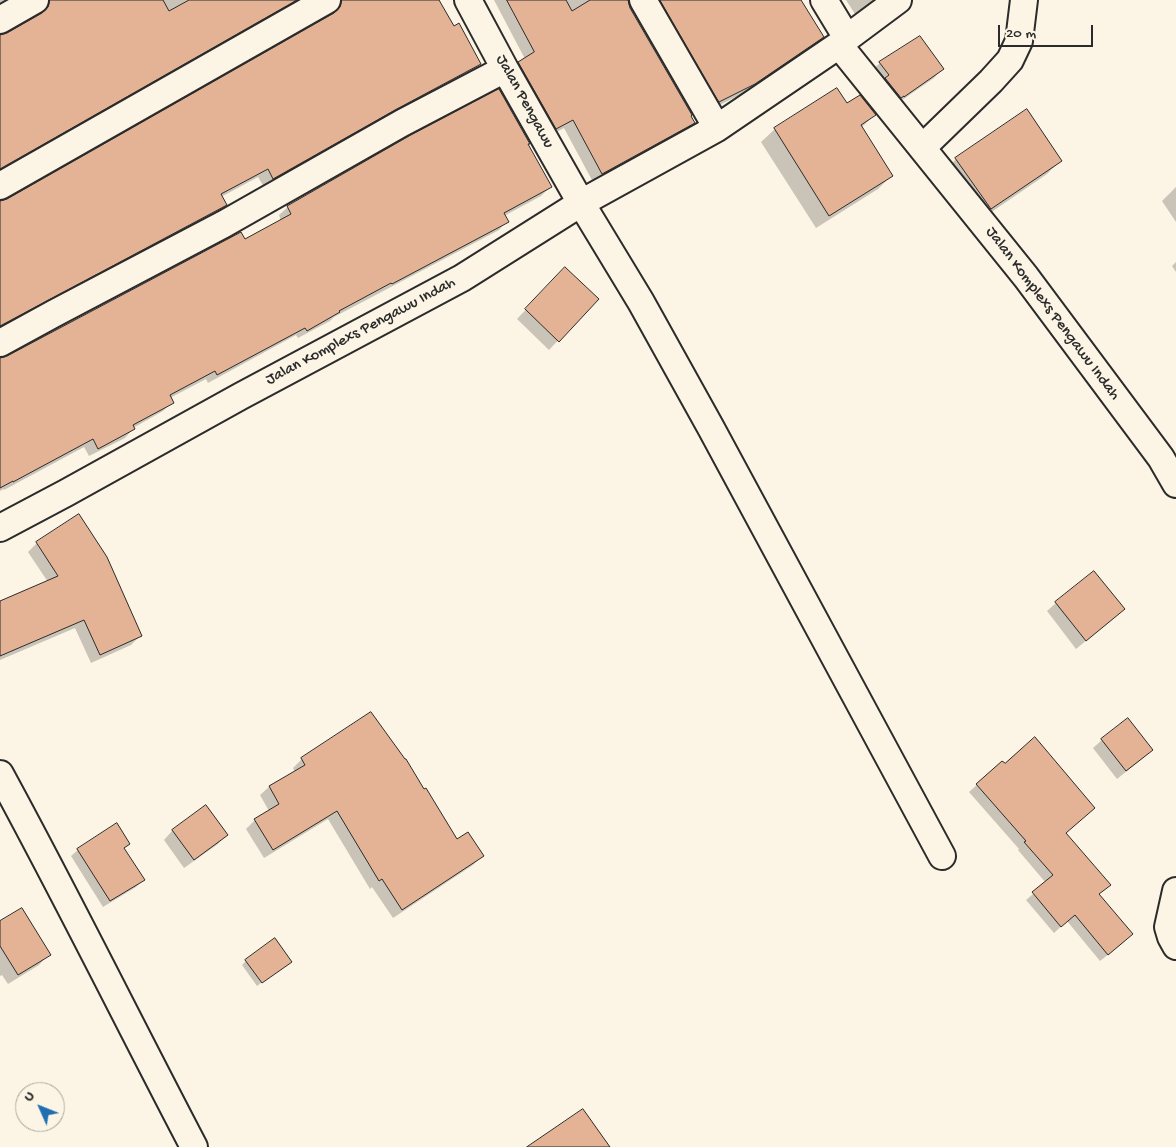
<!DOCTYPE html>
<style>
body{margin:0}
#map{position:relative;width:1176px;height:1147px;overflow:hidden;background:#fcf5e5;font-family:"Gochi Hand",sans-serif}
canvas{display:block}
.north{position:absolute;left:15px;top:1082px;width:50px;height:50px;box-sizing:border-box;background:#fcf5e5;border:1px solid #a8a49b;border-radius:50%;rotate:314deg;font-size:14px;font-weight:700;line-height:20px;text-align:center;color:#2b2b2b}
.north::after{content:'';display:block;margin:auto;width:18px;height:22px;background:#1f6fb2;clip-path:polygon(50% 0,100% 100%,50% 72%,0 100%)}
.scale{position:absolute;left:998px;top:25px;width:95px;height:22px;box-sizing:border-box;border:2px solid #2b2b2b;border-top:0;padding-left:6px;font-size:15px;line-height:18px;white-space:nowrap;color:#2b2b2b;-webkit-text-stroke:4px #fcf5e5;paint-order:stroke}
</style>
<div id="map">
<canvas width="1176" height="1147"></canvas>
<div class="north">U</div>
<div class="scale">20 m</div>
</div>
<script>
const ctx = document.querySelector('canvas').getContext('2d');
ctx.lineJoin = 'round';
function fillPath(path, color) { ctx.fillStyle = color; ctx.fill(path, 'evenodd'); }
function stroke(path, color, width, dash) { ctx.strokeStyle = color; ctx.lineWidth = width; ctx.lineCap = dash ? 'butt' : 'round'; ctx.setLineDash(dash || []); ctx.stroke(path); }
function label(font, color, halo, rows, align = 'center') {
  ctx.font = font + ' "Gochi Hand",sans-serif'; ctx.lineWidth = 4; ctx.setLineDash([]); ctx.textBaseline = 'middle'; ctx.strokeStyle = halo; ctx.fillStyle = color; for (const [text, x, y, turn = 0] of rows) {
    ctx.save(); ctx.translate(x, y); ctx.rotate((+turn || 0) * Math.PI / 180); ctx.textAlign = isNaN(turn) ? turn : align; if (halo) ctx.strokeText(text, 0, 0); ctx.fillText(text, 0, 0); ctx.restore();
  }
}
const shadow = new Path2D(`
 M 0,0 L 10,0 L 0,5 Z
 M 38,0 L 296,0 L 290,7 L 0,171 L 0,36 L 7,34 L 40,16 L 42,10 Z
 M 347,0 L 438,0 L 453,28 L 480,64 L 471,73 L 264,187 L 258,177 L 221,197 L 225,205 L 216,214 L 0,329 L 0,202 L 8,200 L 332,16 L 333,11 L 343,2 Z
 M 494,0 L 627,0 L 629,8 L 693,123 L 685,131 L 593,182 L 564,128 L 547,137 L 510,72 L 519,63 L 525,59 Z
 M 646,0 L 798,0 L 822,37 L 814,45 L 745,92 L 710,110 Z
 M 846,0 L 874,0 L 855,14 Z
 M 880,63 L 942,69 L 934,78 L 895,105 L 871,71 Z
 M 874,115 L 861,128 L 891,176 L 878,189 L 816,228 L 761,142 L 775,129 Z
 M 527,145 L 550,187 L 541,196 L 504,216 L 507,221 L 499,230 L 334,317 L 330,321 L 298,338 L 296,335 L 208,383 L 206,379 L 170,398 L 172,402 L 163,411 L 133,428 L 133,429 L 125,438 L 89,456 L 84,447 L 4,490 L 4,489 L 0,491 L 0,359 L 8,357 L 244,240 L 281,221 L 279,215 L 288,207 Z
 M 956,159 L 1060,161 L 1047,174 L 977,222 L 943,173 Z
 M 1176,187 L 1176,222 L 1162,201 Z
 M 1176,262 L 1176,272 L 1172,266 Z
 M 556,278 L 597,299 L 549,350 L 517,319 Z
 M 37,543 L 140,636 L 131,645 L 91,663 L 75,628 L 0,660 L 0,602 L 48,582 L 28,552 Z
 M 1056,603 L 1123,609 L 1114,618 L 1076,649 L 1047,611 Z
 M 371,714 L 457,840 L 482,856 L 473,865 L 393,918 L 372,887 L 370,889 L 328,819 L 264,858 L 246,829 L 255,820 L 269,811 L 260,795 L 269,787 L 295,772 L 293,768 L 302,759 Z
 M 1102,740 L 1151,750 L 1142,759 L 1117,779 L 1093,748 Z
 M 1002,762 L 1109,885 L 1098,895 L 1124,942 L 1100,961 L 1067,921 L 1054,933 L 1026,900 L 1046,883 L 1018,850 L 1019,849 L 969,792 Z
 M 206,807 L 226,835 L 218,844 L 184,868 L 164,840 L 172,831 Z
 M 129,844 L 123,849 L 143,880 L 136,887 L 103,907 L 71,856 L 78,850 Z
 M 0,922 L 49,954 L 39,965 L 8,984 L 2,975 L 0,976 Z
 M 246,961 L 288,963 L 257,986 L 242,965 Z`);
const building = new Path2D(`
 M 50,0 L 163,0 L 169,11 L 189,0 L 297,0 L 0,169 L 0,35 L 7,33 L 42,13 L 48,7 Z
 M 342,0 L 439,0 L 454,26 L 459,23 L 481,64 L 395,110 L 273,179 L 268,169 L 221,194 L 227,205 L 0,326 L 0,201 L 7,199 L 334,13 L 340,7 Z
 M 507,0 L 566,0 L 572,11 L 590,0 L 628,0 L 630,8 L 692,115 L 691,116 L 695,123 L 602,174 L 573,120 L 556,129 L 518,62 L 534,52 Z
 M 660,0 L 801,0 L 824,37 L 755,84 L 719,102 Z
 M 920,36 L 944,69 L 904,97 L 904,96 L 901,98 L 885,78 L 889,75 L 879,62 Z
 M 837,88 L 847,103 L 860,95 L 876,115 L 861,125 L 893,176 L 829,216 L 774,128 Z
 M 499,89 L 530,144 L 528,144 L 552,187 L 504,213 L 509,222 L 392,284 L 391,283 L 339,311 L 340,312 L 307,331 L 305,328 L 217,375 L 215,371 L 170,395 L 174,403 L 133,425 L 135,429 L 98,449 L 93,439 L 13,482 L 13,481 L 0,488 L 0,358 L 7,356 L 241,232 L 245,239 L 291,214 L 287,206 L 409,136 Z
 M 1027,109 L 1062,161 L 991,209 L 955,158 Z
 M 565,267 L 599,299 L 559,342 L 525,309 Z
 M 79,514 L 107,557 L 142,636 L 100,655 L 84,620 L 0,656 L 0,601 L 58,576 L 36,542 Z
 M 1094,571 L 1125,609 L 1086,641 L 1055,602 Z
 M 371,712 L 405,759 L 406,759 L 424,789 L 426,788 L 457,839 L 468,832 L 484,856 L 402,910 L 382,879 L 379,881 L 337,811 L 273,850 L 254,819 L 279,804 L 269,786 L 305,765 L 301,758 Z
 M 1128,718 L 1153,750 L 1126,771 L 1101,739 Z
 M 1035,737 L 1095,808 L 1066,833 L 1111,885 L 1099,894 L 1133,934 L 1108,955 L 1075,915 L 1061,927 L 1032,892 L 1053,875 L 1024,842 L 1026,841 L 976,784 L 1002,761 L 1005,763 Z
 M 206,805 L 228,835 L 194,860 L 172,830 Z
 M 117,823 L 130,844 L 124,848 L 145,880 L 110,901 L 77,849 Z
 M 22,908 L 51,955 L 18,975 L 0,946 L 0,921 Z
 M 275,938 L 292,962 L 262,983 L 245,960 Z
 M 583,1109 L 610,1147 L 527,1147 Z`);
const street = new Path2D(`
 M 468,0 L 505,69 L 581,203 L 641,302 L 711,428 L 942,856
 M 643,0 L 717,128
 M 824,0 L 847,38
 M 0,20 L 35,0
 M 839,45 L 1026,277 L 1161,458 L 1176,484
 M 922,148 L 991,81 L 1010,60 L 1019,41 L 1024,0
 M 0,186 L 327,0
 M 0,343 L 55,313 L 224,224 L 402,123 L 505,69
 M 0,528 L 66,493 L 241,396 L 462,278 L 581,203 L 717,128 L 839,45 L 847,38 L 898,0
 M 0,774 C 67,897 129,1023 194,1147
 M 1176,891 L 1168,927 L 1171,937 L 1176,946`);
const streetNames = [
 ["Jalan Pengawu",524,102,61],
 ["Jalan Komplexs Pengawu Indah",1052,314,53],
 ["Jalan Komplexs Pengawu Indah",361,332,-28]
];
fillPath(shadow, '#0003');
fillPath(building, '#e4b395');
stroke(building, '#2b2b2b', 1);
stroke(street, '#2b2b2b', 30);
stroke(street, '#fcf5e5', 26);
label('16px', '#2b2b2b', '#fcf5e5', streetNames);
</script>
